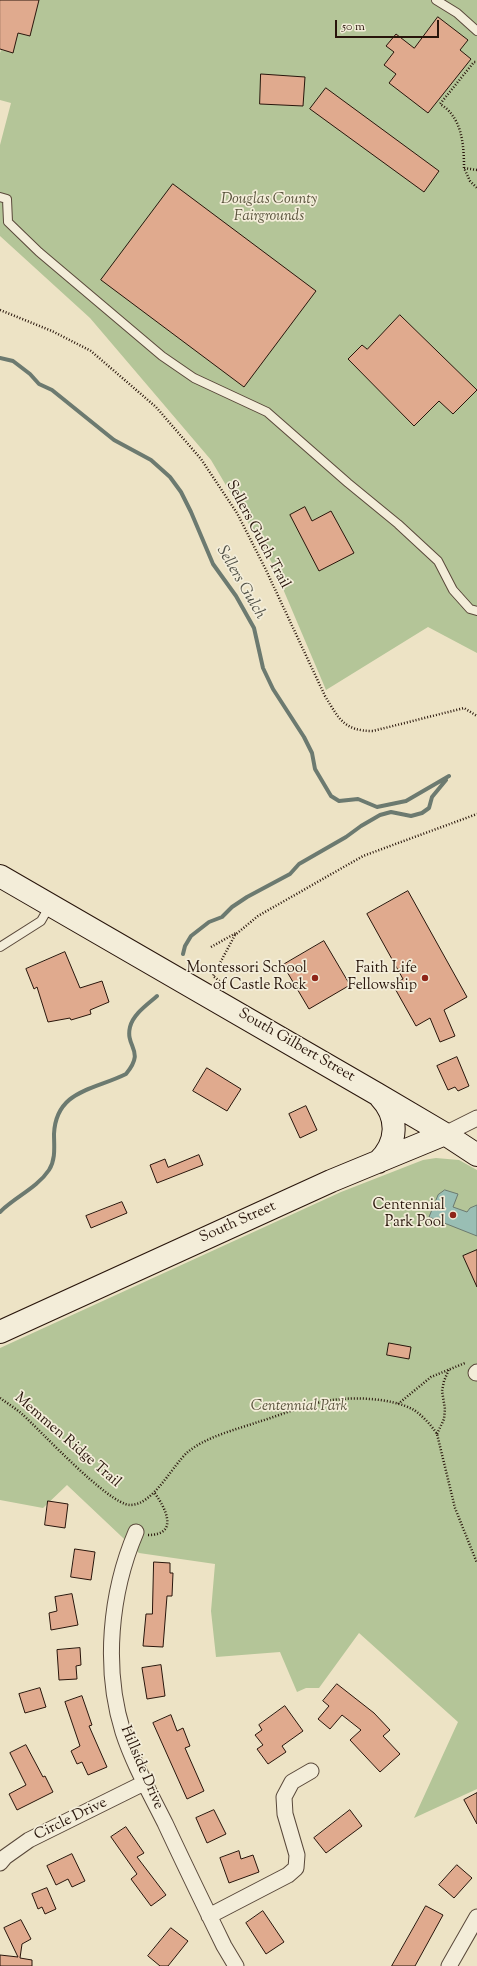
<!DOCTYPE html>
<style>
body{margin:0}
#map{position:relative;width:477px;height:1966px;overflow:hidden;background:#ede3c5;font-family:"Sorts Mill Goudy",serif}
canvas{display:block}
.scale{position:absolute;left:335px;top:20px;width:104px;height:18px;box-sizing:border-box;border:2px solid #28150b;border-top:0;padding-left:5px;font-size:12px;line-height:14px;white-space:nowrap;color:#28150b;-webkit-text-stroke:3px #f3edd9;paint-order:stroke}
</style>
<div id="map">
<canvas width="477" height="1966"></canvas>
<div class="scale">50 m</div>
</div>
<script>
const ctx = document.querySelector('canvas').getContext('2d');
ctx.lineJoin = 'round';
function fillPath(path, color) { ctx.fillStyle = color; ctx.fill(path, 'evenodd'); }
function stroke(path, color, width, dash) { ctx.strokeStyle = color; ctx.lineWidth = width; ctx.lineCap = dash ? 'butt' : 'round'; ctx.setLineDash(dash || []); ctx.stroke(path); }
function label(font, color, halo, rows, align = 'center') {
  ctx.font = font + ' "Sorts Mill Goudy",serif'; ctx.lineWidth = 3.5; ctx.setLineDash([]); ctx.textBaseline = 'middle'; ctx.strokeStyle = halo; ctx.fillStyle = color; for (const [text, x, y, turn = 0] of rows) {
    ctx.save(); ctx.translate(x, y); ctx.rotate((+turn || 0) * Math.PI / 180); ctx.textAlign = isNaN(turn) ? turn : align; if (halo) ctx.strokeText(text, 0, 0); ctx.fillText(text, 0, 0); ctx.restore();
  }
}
const green = new Path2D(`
 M 39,0 L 477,0 L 477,653 L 428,627 L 326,690 L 272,563 L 211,460 L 90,318 L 0,236 L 0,145 L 11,103 L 0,100 L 0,53 L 1,50 L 13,52 L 18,33 L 30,36 Z
 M 436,1158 L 459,1160 L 477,1170 L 477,1789 L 414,1818 L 458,1722 L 359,1633 L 319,1688 L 306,1688 L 297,1692 L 280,1652 L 216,1657 L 211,1611 L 215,1564 L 139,1553 L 67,1485 L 43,1508 L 0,1500 L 0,1348 L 341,1192 L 423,1160 Z`);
const water = new Path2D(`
 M 445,1190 L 458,1194 L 453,1207 L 467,1212 L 470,1208 L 477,1205 L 477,1236 L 429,1217 L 438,1195 Z`);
const stream = new Path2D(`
 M 0,358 L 13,361 L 30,374 L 39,384 L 52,390 L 114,440 L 151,460 L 170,477 L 181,492 L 191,512 L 213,564 L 236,596 L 254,628 L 263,668 L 273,689 L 304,737 L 312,753 L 315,769 L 331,796 L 339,801 L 358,799 L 377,807 L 406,801 L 449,776
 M 183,954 L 185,946 L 191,936 L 209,922 L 222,917 L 232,907 L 247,897 L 290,874 L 299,864 L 346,837 L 361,826 L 380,815 L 391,812 L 411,816 L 422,813 L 429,808 L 432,797 L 446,780
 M 0,1212 C 15,1197 37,1188 49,1170 C 56,1159 54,1146 54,1134 C 56,1090 94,1090 126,1074 C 146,1050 125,1048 130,1027 C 133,1014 148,1004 157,996`);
const building = new Path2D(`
 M 0,0 L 39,0 L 30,36 L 18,33 L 13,53 L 0,49 Z
 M 438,17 L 468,40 L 460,50 L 471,59 L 428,113 L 389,83 L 396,74 L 384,65 L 394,52 L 386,46 L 396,34 L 414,48 Z
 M 261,74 L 305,77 L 303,106 L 260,104 Z
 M 326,88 L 439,171 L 424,192 L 310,109 Z
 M 173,184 L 316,291 L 244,387 L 101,280 Z
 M 400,315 L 477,390 L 453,414 L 439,401 L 414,426 L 348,359 L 362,345 L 367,349 Z
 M 305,507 L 312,521 L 331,511 L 354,553 L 319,571 L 290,515 Z
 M 408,891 L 467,997 L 444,1010 L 455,1036 L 440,1042 L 430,1018 L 416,1026 L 393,985 L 403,979 L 367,914 Z
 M 324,941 L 350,985 L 309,1009 L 283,965 Z
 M 65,952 L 80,988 L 102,981 L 109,1002 L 90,1010 L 91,1014 L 71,1020 L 70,1018 L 48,1022 L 37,987 L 34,989 L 26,969 Z
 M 457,1057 L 469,1086 L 458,1091 L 455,1087 L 448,1090 L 437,1066 Z
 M 207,1068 L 241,1089 L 227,1111 L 193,1091 Z
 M 306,1106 L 317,1130 L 300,1138 L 289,1114 Z
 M 199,1155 L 203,1165 L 157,1183 L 150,1165 L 165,1159 L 168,1167 Z
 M 122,1202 L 127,1213 L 91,1228 L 86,1216 Z
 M 477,1250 L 477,1287 L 463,1256 Z
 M 389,1343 L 411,1347 L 409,1359 L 387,1355 Z
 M 48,1501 L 68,1504 L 65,1528 L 45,1525 Z
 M 75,1549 L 95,1552 L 91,1580 L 71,1577 Z
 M 154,1562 L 170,1563 L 170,1573 L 173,1573 L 172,1596 L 167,1596 L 163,1647 L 143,1646 L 146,1614 L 152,1614 Z
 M 72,1594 L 78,1625 L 51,1630 L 49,1613 L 57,1611 L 55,1597 Z
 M 80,1648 L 81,1665 L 76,1666 L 77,1679 L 59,1680 L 57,1650 Z
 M 161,1665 L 165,1696 L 147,1699 L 142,1668 Z
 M 337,1684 L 374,1713 L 390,1730 L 383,1736 L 400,1754 L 380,1772 L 350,1740 L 361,1730 L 342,1715 L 330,1729 L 318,1719 L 329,1706 L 323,1701 Z
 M 40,1688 L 46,1707 L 25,1713 L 19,1694 Z
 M 82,1696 L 92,1725 L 89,1726 L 107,1767 L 88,1775 L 82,1762 L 77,1764 L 71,1751 L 80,1746 L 65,1702 Z
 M 285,1706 L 303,1731 L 282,1746 L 286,1752 L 268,1764 L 257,1749 L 263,1745 L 255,1735 L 262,1730 L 259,1725 Z
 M 171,1715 L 177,1731 L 183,1728 L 190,1746 L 185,1748 L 204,1791 L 187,1799 L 153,1723 Z
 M 26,1745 L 43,1777 L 45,1776 L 53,1792 L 17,1810 L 9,1794 L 26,1785 L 10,1753 Z
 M 477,1793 L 477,1824 L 464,1800 Z
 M 214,1810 L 226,1834 L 207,1843 L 196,1818 Z
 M 350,1810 L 362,1826 L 326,1853 L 314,1838 Z
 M 126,1827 L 144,1853 L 137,1857 L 166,1895 L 151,1906 L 131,1879 L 137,1874 L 111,1837 Z
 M 239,1851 L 241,1859 L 253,1855 L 259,1872 L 229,1883 L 220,1858 Z
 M 72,1854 L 85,1881 L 72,1887 L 68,1879 L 56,1885 L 47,1866 Z
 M 457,1865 L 472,1878 L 454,1898 L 439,1885 Z
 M 47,1888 L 56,1909 L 45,1914 L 42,1907 L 38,1909 L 32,1894 Z
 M 426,1906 L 443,1915 L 415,1966 L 392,1966 Z
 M 263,1911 L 284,1942 L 266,1954 L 246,1923 Z
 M 21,1920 L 31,1939 L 22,1944 L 20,1958 L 32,1960 L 32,1966 L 0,1966 L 0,1955 L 18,1957 L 4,1928 Z
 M 171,1928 L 188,1941 L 168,1966 L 160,1966 L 148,1956 Z`);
const path = new Path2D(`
 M 464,168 C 464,144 462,117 440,104 L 474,62 L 477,62
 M 477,170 L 464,168 L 470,181 L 477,188
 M 0,310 L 52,331 L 91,351 L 156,407 L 201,459 L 237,513 L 265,568 L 325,696 C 339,719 344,731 373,731 L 464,708 L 477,716
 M 211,947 L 236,933
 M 222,983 L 213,976 L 235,935 L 258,916 L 363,856 L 477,814
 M 0,1398 C 7,1403 15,1408 22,1414 C 41,1431 108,1504 130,1505 C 154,1505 172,1465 189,1451 C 208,1436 238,1429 261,1421 C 281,1415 301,1406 322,1402 C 347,1396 391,1397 414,1410 C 423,1416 431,1425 437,1434 L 455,1508 L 477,1563
 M 398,1404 L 431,1377 L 465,1363
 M 437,1434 L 444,1419 L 445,1409 L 442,1391 L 444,1381 L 449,1369
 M 148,1535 C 180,1535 165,1507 154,1492`);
const lane = new Path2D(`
 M 436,0 L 457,13 L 477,31
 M 0,197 L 7,199 L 8,222 L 39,252 L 162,356 L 194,378 L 267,412 L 348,483 L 398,524 L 438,561 L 453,590 L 470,609 L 477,611
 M 0,947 L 41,921 L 49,907`);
const street = new Path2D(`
 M 445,1134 L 477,1118
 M 476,1373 L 477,1372
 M 136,1532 C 110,1593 103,1668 123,1732 C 133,1763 150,1793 165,1823 C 184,1864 204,1905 224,1946 L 236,1966
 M 0,1863 L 5,1857 L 29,1840 L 146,1782
 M 209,1916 L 288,1875 L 296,1868 L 297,1855 L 285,1814 L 284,1797 L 292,1782 L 311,1771
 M 449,1966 L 477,1917`);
const secondary = new Path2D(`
 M 0,876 L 377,1094 L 445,1134 L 477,1155
 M 378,1162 C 398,1143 399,1117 380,1097
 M 0,1332 L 331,1181 L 445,1134`);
const markers = [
 [315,978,4,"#8f2418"],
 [425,978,4,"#8f2418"],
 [453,1215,4,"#8f2418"]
];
const parkNames = [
 ["Douglas County",269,200],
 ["Fairgrounds",269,217],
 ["Centennial Park",299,1407]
];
const streetNames = [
 ["Sellers Gulch Trail",257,535,62],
 ["South Gilbert Street",296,1046,30],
 ["South Street",238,1223,-24],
 ["Memmen Ridge Trail",67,1441,41],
 ["Hillside Drive",141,1768,67],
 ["Circle Drive",71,1820,-26]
];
const poiNames = [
 ["Montessori School",307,969],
 ["of Castle Rock",307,986],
 ["Faith Life",417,969],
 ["Fellowship",417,986],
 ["Centennial",445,1206],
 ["Park Pool",445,1223]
];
const waterNames = [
 ["Sellers Gulch",240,583,60]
];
fillPath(green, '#b4c598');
fillPath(water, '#99beb4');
stroke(water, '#6c7a70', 1);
stroke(stream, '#6c7a70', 4);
fillPath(building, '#e0aa8e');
stroke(building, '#28150b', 1);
stroke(lane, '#59483a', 10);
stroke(street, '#59483a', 17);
stroke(secondary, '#28150b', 24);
stroke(path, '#28150b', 2.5, [1, 2]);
stroke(lane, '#f3edd9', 8);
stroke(street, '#f3edd9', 15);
stroke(secondary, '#f3edd9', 22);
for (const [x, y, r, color] of markers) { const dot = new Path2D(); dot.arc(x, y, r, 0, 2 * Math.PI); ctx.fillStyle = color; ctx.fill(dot); stroke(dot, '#f3edd9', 1.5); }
label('italic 15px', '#59533c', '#f3edd9', parkNames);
label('15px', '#28150b', '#f3edd9', streetNames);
label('15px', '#28150b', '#f3edd9', poiNames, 'right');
label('italic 16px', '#505046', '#f3edd9', waterNames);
</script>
